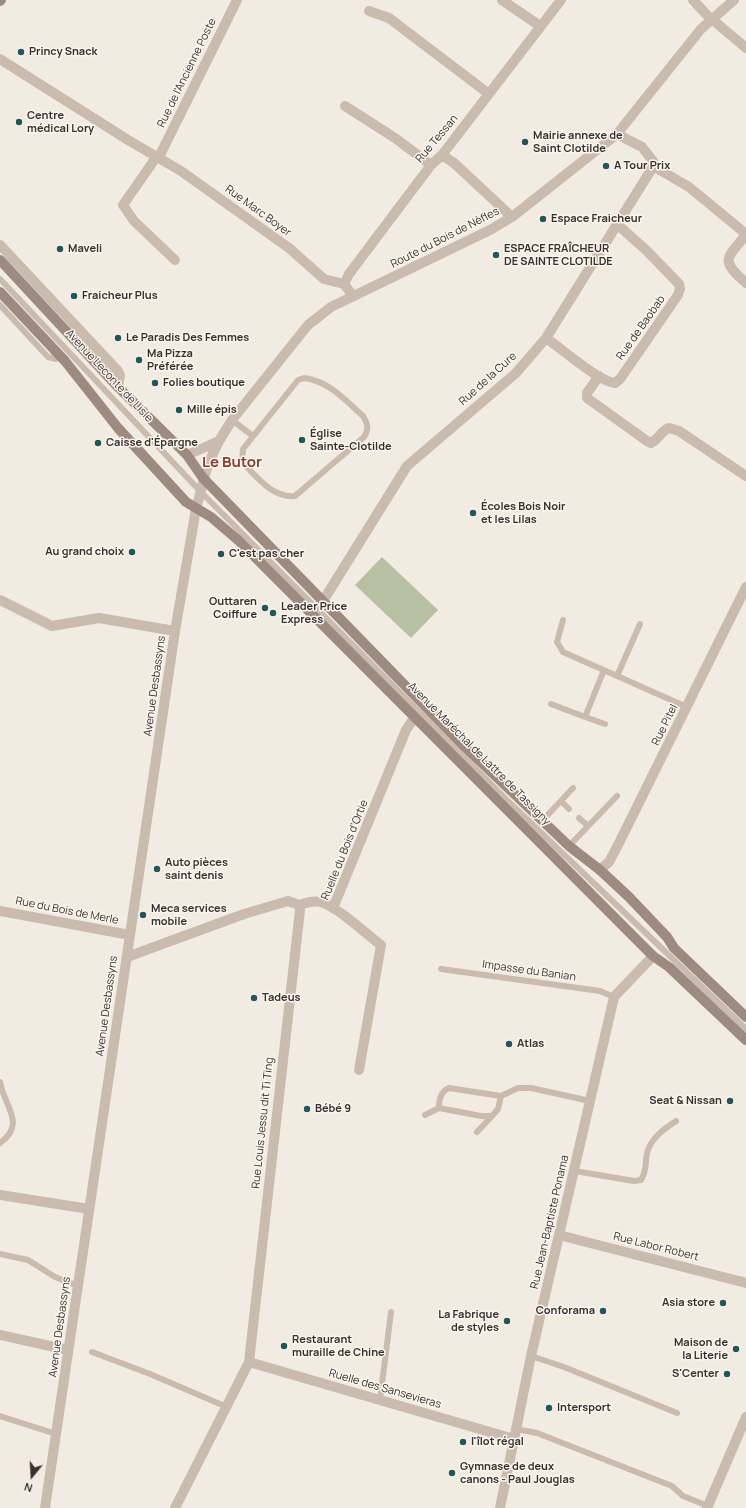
<!DOCTYPE html>
<meta charset="utf-8">
<style>
body{margin:0}
#map{position:relative;width:746px;height:1508px;overflow:hidden;background:#f2ebe2;font-family:Manrope,sans-serif}
canvas{display:block}
.north{position:absolute;left:12px;top:1456px;width:40px;height:40px;-webkit-text-stroke:3px #faf5ef;paint-order:stroke;rotate:198deg;font-size:11px;font-weight:700;line-height:16px;text-align:center;color:#39302c}
.north::after{content:'';display:block;margin:auto;width:14px;height:18px;background:#39302c;clip-path:polygon(50% 0,100% 100%,50% 72%,0 100%)}
</style>
<div id="map">
<canvas width="746" height="1508"></canvas>
<div class="north">N</div>
</div>
<script>
const ctx = document.querySelector('canvas').getContext('2d');
ctx.lineJoin = 'round';
function fillPath(path, color) { ctx.fillStyle = color; ctx.fill(path, 'evenodd'); }
function stroke(path, color, width, dash) { ctx.strokeStyle = color; ctx.lineWidth = width; ctx.lineCap = dash ? 'butt' : 'round'; ctx.setLineDash(dash || []); ctx.stroke(path); }
function label(font, color, halo, rows, align = 'center') {
  ctx.font = font + ' Manrope,sans-serif'; ctx.lineWidth = 3; ctx.setLineDash([]); ctx.textBaseline = 'middle'; ctx.strokeStyle = halo; ctx.fillStyle = color; for (const [text, x, y, turn = 0] of rows) {
    ctx.save(); ctx.translate(x, y); ctx.rotate((+turn || 0) * Math.PI / 180); ctx.textAlign = isNaN(turn) ? turn : align; if (halo) ctx.strokeText(text, 0, 0); ctx.fillText(text, 0, 0); ctx.restore();
  }
}
const green = new Path2D(`
 M 382,557 L 438,610 L 411,638 L 355,585 Z`);
const lane = new Path2D(`
 M 0,279 L 200,491 L 508,801 L 746,1029
 M 0,305 L 48,357 L 56,359 L 62,357
 M 304,378 C 329,381 345,400 363,416 C 368,424 369,429 364,437 L 295,496 C 272,498 257,477 242,462 L 243,449 L 298,380 Z
 M 232,420 L 253,436
 M 563,620 L 557,642 L 563,652 L 687,707
 M 617,676 L 640,624
 M 551,704 L 585,717 L 604,670
 M 585,717 L 605,724
 M 561,801 L 569,809
 M 579,818 L 588,826
 M 543,820 L 573,788
 M 569,846 L 617,796
 M 441,969 L 600,991 L 614,997
 M 0,1082 C 4,1106 27,1124 0,1143
 M 439,1108 C 439,1100 440,1092 449,1088 L 501,1096
 M 425,1115 L 439,1108 L 481,1116 L 492,1116 L 498,1109 L 501,1096 L 518,1088 L 531,1088 L 590,1101
 M 477,1132 L 492,1116
 M 575,1171 L 634,1181 L 641,1180 C 647,1171 645,1163 647,1153 C 651,1138 664,1129 676,1121
 M 0,1254 L 28,1260 L 55,1277 L 78,1286
 M 92,1352 L 150,1374 L 227,1407
 M 531,1356 L 564,1367 L 677,1413
 M 380,1400 L 391,1312
 M 0,1416 L 56,1434
 M 516,1429 L 537,1433 L 672,1486 L 683,1496 L 708,1506`);
const street = new Path2D(`
 M 502,0 L 540,26
 M 693,0 L 707,15 L 746,48
 M 369,11 L 389,18 L 489,94
 M 0,59 L 128,140 L 181,171 L 289,248 L 324,279 L 344,284
 M 345,106 L 395,138 L 431,165
 M 442,155 L 454,163 L 512,217
 M 157,156 L 123,205 L 134,221 L 175,260
 M 159,157 L 237,0
 M 653,166 L 689,187 L 746,234
 M 746,235 C 726,259 720,260 746,283
 M 0,245 L 117,370 L 120,375 L 118,387
 M 353,296 L 344,284 L 349,274 L 431,165 L 442,155 L 561,0
 M 546,338 C 561,348 599,382 615,383 L 620,379 L 678,295 L 680,289 L 679,284 L 646,250 L 618,225
 M 599,376 L 587,393 L 587,398 L 647,441 L 651,443 C 659,439 661,431 669,428 L 679,431 L 746,476
 M 187,455 L 219,441
 M 0,600 L 52,626 L 99,618 L 175,631
 M 323,601 L 407,466 L 516,373 L 546,338 L 651,170 L 653,161 L 642,147 L 617,134
 M 600,870 L 609,862 L 619,843 L 746,587
 M 299,905 C 305,903 313,900 320,902 C 337,906 366,934 381,945 L 359,1070
 M 333,908 L 406,730 L 414,718
 M 0,911 L 130,935
 M 127,957 L 244,914 L 288,901 L 299,905
 M 0,1195 L 89,1209
 M 559,1235 L 746,1283
 M 0,1335 L 68,1350
 M 249,1362 L 514,1439
 M 45,1508 L 175,631 L 196,509 L 208,464 L 219,441 L 232,420 L 308,325 L 331,307 L 490,230 L 512,217 L 617,134 L 701,29 L 734,0
 M 175,1508 L 249,1362 L 300,910 L 299,905
 M 500,1508 L 531,1356 L 614,997 L 653,956
 M 707,1508 L 746,1417`);
const secondary = new Path2D(`
 M 0,1 L 1,0
 M 0,260 L 118,387 L 187,455 L 203,478 L 465,747 L 569,846 L 600,870 L 629,897 L 667,937 L 674,948 L 746,1017
 M 0,292 L 65,361 L 118,428 L 186,502 L 211,517 L 238,540 L 638,941 L 653,956 L 669,967 L 746,1040`);
const markers = [
 [21,52,4,"#255558"],
 [19,122,4,"#255558"],
 [525,142,4,"#255558"],
 [606,166,4,"#255558"],
 [543,219,4,"#255558"],
 [60,249,4,"#255558"],
 [496,255,4,"#255558"],
 [74,296,4,"#255558"],
 [118,338,4,"#255558"],
 [139,360,4,"#255558"],
 [155,383,4,"#255558"],
 [179,410,4,"#255558"],
 [302,440,4,"#255558"],
 [98,443,4,"#255558"],
 [473,513,4,"#255558"],
 [132,552,4,"#255558"],
 [221,554,4,"#255558"],
 [265,608,4,"#255558"],
 [273,613,4,"#255558"],
 [157,869,4,"#255558"],
 [143,915,4,"#255558"],
 [254,998,4,"#255558"],
 [509,1044,4,"#255558"],
 [730,1101,4,"#255558"],
 [307,1109,4,"#255558"],
 [723,1303,4,"#255558"],
 [603,1311,4,"#255558"],
 [507,1321,4,"#255558"],
 [284,1346,4,"#255558"],
 [736,1349,4,"#255558"],
 [727,1374,4,"#255558"],
 [549,1408,4,"#255558"],
 [463,1442,4,"#255558"],
 [452,1473,4,"#255558"]
];
const poiNames = [
 ["Princy Snack",29,52],
 ["Centre",27,116],
 ["médical Lory",27,129],
 ["Mairie annexe de",533,136],
 ["Saint Clotilde",533,149],
 ["A Tour Prix",614,166],
 ["Espace Fraicheur",551,219],
 ["Maveli",68,249],
 ["ESPACE FRAÎCHEUR",504,249],
 ["DE SAINTE CLOTILDE",504,262],
 ["Fraicheur Plus",82,296],
 ["Le Paradis Des Femmes",126,338],
 ["Ma Pizza",147,354],
 ["Préférée",147,367],
 ["Folies boutique",163,383],
 ["Mille épis",187,410],
 ["Église",310,434],
 ["Sainte-Clotilde",310,447],
 ["Caisse d'Épargne",106,443],
 ["Écoles Bois Noir",481,507],
 ["et les Lilas",481,520],
 ["Au grand choix",124,552,"right"],
 ["C'est pas cher",229,554],
 ["Outtaren",257,602,"right"],
 ["Coiffure",257,615,"right"],
 ["Leader Price",281,607],
 ["Express",281,620],
 ["Auto pièces",165,863],
 ["saint denis",165,876],
 ["Meca services",151,909],
 ["mobile",151,922],
 ["Tadeus",262,998],
 ["Atlas",517,1044],
 ["Seat & Nissan",722,1101,"right"],
 ["Bébé 9",315,1109],
 ["Asia store",715,1303,"right"],
 ["Conforama",595,1311,"right"],
 ["La Fabrique",499,1315,"right"],
 ["de styles",499,1328,"right"],
 ["Restaurant",292,1340],
 ["muraille de Chine",292,1353],
 ["Maison de",728,1343,"right"],
 ["la Literie",728,1356,"right"],
 ["S'Center",719,1374,"right"],
 ["Intersport",557,1408],
 ["l'îlot régal",471,1442],
 ["Gymnase de deux",460,1467],
 ["canons - Paul Jouglas",460,1480]
];
const streetNames = [
 ["Rue de l'Ancienne Poste",187,73,-64],
 ["Rue Tessan",437,139,-50],
 ["Rue Marc Boyer",258,211,36],
 ["Route du Bois de Nèfles",445,238,-27],
 ["Rue de Baobab",641,328,-55],
 ["Avenue Leconte de Lisle",109,376,47],
 ["Rue de la Cure",488,379,-42],
 ["Avenue Desbassyns",155,686,-82],
 ["Rue Pitel",665,725,-64],
 ["Avenue Maréchal de Lattre de Tassigny",479,754,45],
 ["Ruelle du Bois d'Ortie",345,850,-68],
 ["Rue du Bois de Merle",67,911,11],
 ["Impasse du Banian",529,971,8],
 ["Avenue Desbassyns",107,1006,-82],
 ["Rue Louis Jessu dit Ti Ting",263,1123,-84],
 ["Rue Jean-Baptiste Ponama",550,1222,-77],
 ["Rue Labor Robert",656,1247,14],
 ["Avenue Desbassyns",60,1327,-82],
 ["Ruelle des Sansevieras",385,1389,16]
];
const districtNames = [
 ["Le Butor",232,463]
];
fillPath(green, '#b7c0a3');
stroke(lane, '#cabbaf', 6);
stroke(street, '#cabbaf', 10);
stroke(secondary, '#9d8a80', 10);
for (const [x, y, r, color] of markers) { const dot = new Path2D(); dot.arc(x, y, r, 0, 2 * Math.PI); ctx.fillStyle = color; ctx.fill(dot); stroke(dot, '#faf5ef', 1.5); }
label('bold 11px', '#39302c', '#faf5ef', poiNames, 'left');
label('11px', '#39302c', '#faf5ef', streetNames);
label('bold 15px', '#823f2c', '#faf5ef', districtNames);
</script>
